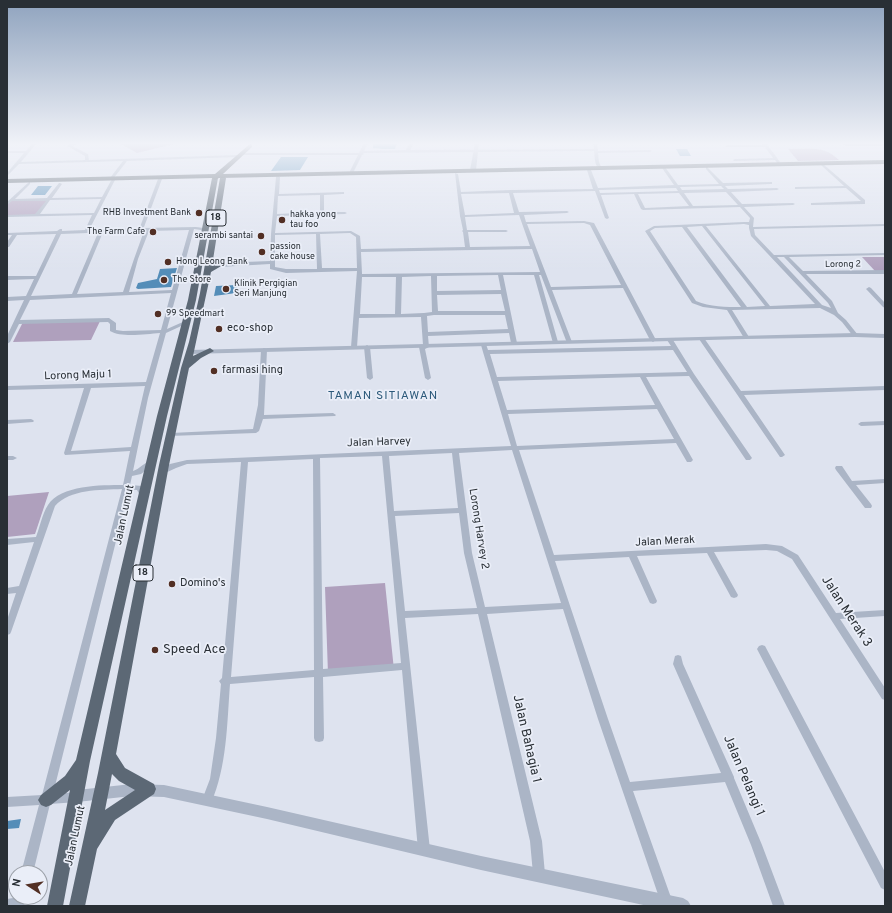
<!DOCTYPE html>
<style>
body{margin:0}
#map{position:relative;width:892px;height:913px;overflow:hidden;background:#dee3ef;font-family:Overpass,sans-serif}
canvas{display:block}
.frame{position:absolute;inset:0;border:8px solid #292f35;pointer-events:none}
.north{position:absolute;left:8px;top:865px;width:40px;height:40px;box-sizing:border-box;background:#eaeef8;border:1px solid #9da2aa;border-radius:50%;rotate:282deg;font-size:11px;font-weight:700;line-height:16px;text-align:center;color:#292f35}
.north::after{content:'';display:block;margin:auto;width:14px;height:18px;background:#522f24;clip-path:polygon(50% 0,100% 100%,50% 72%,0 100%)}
</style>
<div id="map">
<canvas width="892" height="913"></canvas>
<div class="frame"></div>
<div class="north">N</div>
</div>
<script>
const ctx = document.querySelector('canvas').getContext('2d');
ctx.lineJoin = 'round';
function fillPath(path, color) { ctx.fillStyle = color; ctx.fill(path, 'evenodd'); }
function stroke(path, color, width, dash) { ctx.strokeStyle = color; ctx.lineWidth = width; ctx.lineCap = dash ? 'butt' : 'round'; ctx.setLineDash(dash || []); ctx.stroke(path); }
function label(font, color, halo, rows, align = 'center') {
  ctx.font = font + ' Overpass,sans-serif'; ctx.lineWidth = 3.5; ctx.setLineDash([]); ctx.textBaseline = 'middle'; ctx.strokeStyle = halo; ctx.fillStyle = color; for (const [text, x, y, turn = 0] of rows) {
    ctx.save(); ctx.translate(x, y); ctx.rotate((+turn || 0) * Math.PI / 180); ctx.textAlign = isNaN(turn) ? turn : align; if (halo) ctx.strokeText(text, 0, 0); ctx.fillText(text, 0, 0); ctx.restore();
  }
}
const green = new Path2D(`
 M 119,143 L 178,143 L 137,153 Z
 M 788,149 C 807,149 824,145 839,160 L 798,161 Z
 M 49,199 L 37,215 L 7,216 L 7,204 L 11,200 Z
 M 862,257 L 885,257 L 885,271 L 875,271 Z
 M 101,319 L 91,340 L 13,342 L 23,322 Z
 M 49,492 L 35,534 L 7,537 L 7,496 Z
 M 385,583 L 394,670 L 328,674 L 325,587 Z`);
const building = new Path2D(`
 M 373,143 L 397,143 L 395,149 L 382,149 L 373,148 Z
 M 676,149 L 687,149 L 691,156 L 680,156 Z
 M 281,157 L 308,157 L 300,170 L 271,171 Z
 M 38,186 L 52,186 L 45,195 L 31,195 Z
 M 177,268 L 171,287 L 138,289 L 136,288 L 138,283 L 157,279 L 160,269 Z
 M 237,285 L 236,293 L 214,296 L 216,286 Z
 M 21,819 L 19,828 L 7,829 L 7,821 Z`);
const minor = new Path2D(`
 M 33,143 L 37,143 L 21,162 L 85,160 L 85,156 L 67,146 L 73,143 L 79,143 L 72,146 L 88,154 L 89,160 L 237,155 L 239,156 L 237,157 L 127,161 L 113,179 L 115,180 L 89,230 L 142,228 L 140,227 L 158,179 L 160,178 L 162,179 L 144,227 L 142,228 L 196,227 L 204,228 L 208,233 L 206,234 L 201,230 L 194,229 L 167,329 L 185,321 L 189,321 L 190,322 L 166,333 L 148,398 L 133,471 C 140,469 146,460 153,461 L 155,463 L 141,474 L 132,476 L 130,485 L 142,486 L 148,495 L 144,497 L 141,497 L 137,490 L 129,489 L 53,794 L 77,792 L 81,794 L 82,797 L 81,800 L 77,802 L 50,804 L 33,873 L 21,873 L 39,805 L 7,807 L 7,797 L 42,795 L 122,489 C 100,490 70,489 55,506 L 11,632 L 10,634 L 7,635 L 7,620 L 16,593 L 7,594 L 7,588 L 19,586 L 34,542 L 7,545 L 7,539 L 36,537 C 40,527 42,514 48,505 C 60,485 102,485 123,485 L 130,451 L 65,455 L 64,453 L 84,388 L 7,390 L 7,386 L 146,382 L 160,333 C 146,334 122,338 110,331 L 110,324 L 108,322 L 19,324 L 10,342 L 7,344 L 7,336 L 24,300 L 7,301 L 7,297 L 26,296 L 34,279 L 7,280 L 7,276 L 36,276 L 56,234 L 17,235 L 9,247 L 7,247 L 7,242 L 12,235 L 7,235 L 7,233 L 57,231 L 60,229 L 62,229 L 62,231 L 85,230 L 92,215 L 7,217 L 7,215 L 35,214 L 46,201 L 12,201 L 7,205 L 7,202 L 29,182 L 30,182 L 30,184 L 15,199 L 47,198 L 59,183 L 60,183 L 62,184 L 52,198 L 102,197 L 112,179 L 110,178 L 123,161 L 19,164 L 7,176 L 7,173 L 24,153 L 7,153 L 7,151 L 26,151 ZM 101,199 L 94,213 L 40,214 L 50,200 ZM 189,230 L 172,290 L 129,292 L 138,259 L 149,231 ZM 144,231 L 134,259 L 123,292 L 77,294 L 103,232 ZM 88,233 L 98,233 L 72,294 L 31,296 L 61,234 ZM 171,293 L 161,330 L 123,331 L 116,330 L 116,323 L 109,318 L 20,320 L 30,300 ZM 145,386 L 131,447 L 71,451 L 91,388 Z
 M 364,143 L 368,143 L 364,151 L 406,150 L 410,143 L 414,143 L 410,150 L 594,149 L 593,143 L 597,143 L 598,151 L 650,150 L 652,151 L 650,152 L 598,153 L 599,162 L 601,167 L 599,168 C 594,165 595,157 594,151 L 363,153 L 364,154 L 362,155 L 353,173 L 351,174 L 349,173 L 358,155 L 244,155 L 242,154 L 244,153 L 359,153 Z
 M 762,143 L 766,143 L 780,162 L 779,163 L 777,163 L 775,160 L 734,161 L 733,160 L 735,159 L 773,158 L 765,147 L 727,147 L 725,146 L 727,145 L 763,145 Z
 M 842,143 L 882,144 L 884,145 L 882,146 L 846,146 Z
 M 823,164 L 865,200 L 865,204 L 813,205 L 811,205 L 811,203 L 861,201 L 846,188 L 795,189 L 795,187 L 796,187 L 844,186 L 822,166 L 821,165 Z
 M 664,167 L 665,167 L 678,185 L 719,184 L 706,169 L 706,167 L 707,167 L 723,183 L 772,182 L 772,184 L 771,184 L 725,186 L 728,189 L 777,188 L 779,189 L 777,190 L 731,192 L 742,204 L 793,203 L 795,204 L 793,205 L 744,207 L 754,218 L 753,227 L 885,224 L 885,226 L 754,229 L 755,235 L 774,255 L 885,253 L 885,255 L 789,257 L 803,271 L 885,270 L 885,274 L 806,274 L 832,301 L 838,313 L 846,320 L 858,335 L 857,336 L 853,336 L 842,322 L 834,315 L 820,308 L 732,310 L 749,337 L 748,338 L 744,338 L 727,310 L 703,307 L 692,303 L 645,231 L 654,226 L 744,222 L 749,222 L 750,218 L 740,207 L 643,210 L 641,209 L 634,194 L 601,195 L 609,218 L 607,219 L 605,218 L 595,191 L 513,193 L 519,212 L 567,211 L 569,212 L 567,213 L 524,215 L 526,222 L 584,221 L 594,223 L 656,340 L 653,342 L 650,340 L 623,288 L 552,290 L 572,342 L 571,343 L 567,343 L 541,275 L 539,275 L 558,342 L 557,343 L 553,343 L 534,275 L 503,275 L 517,343 L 516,344 L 512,344 L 511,343 L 509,333 L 428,336 L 429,347 L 425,349 L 431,378 L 428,380 L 425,378 L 419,347 L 423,345 L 421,317 L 359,318 L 357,347 L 354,349 L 351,347 L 357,271 L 286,273 L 270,269 L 270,264 L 219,267 L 216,265 L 219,263 L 270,261 L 271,234 L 276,177 L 278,176 L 280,177 L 279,194 L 344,192 L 344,194 L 342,194 L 324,195 L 324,212 L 345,212 L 347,213 L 345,214 L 277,216 L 275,233 L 351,231 L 360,236 L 361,249 L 465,247 L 463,232 L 462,231 L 463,230 L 460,216 L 455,173 L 458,174 L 461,192 L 510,190 L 593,189 L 587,170 L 589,169 L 591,170 L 598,188 L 674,185 L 662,168 ZM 721,186 L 724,189 L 682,190 L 680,187 ZM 676,188 L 678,191 L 600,193 L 599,190 ZM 726,192 L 738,205 L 693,206 L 684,193 ZM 509,193 L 514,213 L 465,215 L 461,194 ZM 679,193 L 689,206 L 645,208 L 638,194 ZM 320,195 L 320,212 L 277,214 L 278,196 ZM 519,215 L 530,246 L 470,247 L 468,232 L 506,232 L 508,231 L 506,230 L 467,230 L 465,217 ZM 584,223 L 590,225 L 621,285 L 551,287 L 527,224 ZM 744,224 L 749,225 L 749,228 L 751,236 L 815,304 L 770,306 L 706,226 ZM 702,226 L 765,306 L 747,307 L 687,227 ZM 682,227 L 741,307 C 726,307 710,307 696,301 L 650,231 L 655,228 ZM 350,233 L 356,237 L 357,268 L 322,268 L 320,234 ZM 316,234 L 317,269 L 286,269 L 275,267 L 275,235 ZM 532,249 L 540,272 L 362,274 L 361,252 ZM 777,257 L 784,257 L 828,303 L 831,308 L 822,305 ZM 498,275 L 501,290 L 437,291 L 437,276 ZM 431,276 L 432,312 L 424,313 L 401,314 L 402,277 ZM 362,277 L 396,277 L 395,314 L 360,314 ZM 501,294 L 505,311 L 438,311 L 437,295 ZM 434,315 L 505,315 L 508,329 L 428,332 L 427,316 Z
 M 869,287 L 871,288 L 885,303 L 885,308 L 883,307 L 867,290 L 866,289 Z
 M 702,337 L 704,338 L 741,391 L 885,386 L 885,390 L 744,395 L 785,455 L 782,457 L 780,457 L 699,339 Z
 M 670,338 L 673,340 L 694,374 L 752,458 L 750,460 L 746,460 L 689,376 L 646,377 L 693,460 L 691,462 L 687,462 L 676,443 L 519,450 L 554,555 L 766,544 L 782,546 L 798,555 L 836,613 L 885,610 L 885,616 L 840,619 L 885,688 L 885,700 L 882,699 L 792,559 L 777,551 L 766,550 L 714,552 L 738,595 L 737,597 L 734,598 L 731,597 L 707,553 L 637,556 L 657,601 L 656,603 L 653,604 L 650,603 L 649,601 L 629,557 L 555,561 L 608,719 L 630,782 L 721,773 L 673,664 L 675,656 L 678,655 L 681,656 L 683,664 L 734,777 L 734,778 L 762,845 L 785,906 L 773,906 L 751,845 L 725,782 L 633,791 L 674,906 L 662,906 L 598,719 L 563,609 L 487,614 L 542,841 L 545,874 L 543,878 L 539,880 L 535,878 L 533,874 L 530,841 L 478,614 L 405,618 L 430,850 L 428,854 L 424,855 L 420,854 L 418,850 L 402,670 L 323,677 L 324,738 L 323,741 L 319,742 L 315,741 L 314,738 L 314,677 L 230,684 C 227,724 227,767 211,803 L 207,805 L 203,803 L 202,800 L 210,779 L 216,738 L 221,684 L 219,681 L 222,678 L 241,462 L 187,464 L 176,468 L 163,474 L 159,472 L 160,470 L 170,464 L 187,460 L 511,446 L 483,352 L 481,345 L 482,344 L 486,344 L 488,350 L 671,346 L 667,340 ZM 673,350 L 687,372 L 497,377 L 490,354 ZM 640,377 L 655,405 L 507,410 L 498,381 ZM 657,409 L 674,439 L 517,446 L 508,414 ZM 512,450 L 561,603 L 485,607 L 472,553 L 459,453 ZM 452,453 L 458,508 L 394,511 L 389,456 ZM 382,456 L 401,663 L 323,669 L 320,458 ZM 313,459 L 314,670 L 231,677 L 248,462 ZM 459,513 L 464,553 L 477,608 L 405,611 L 395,516 Z
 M 367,345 L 370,347 L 373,378 L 370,380 L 367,378 L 364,347 Z
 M 264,348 L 267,350 L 264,415 L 333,413 L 336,415 L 335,416 L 263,419 L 259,431 L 256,433 L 169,436 L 168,435 L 171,433 L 253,429 L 258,405 L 261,350 Z
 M 31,419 L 33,420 L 34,421 L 33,422 L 7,424 L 7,420 Z
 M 885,421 L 885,425 L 861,426 L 858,424 L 861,422 Z
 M 7,456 L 13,456 L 17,458 L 13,460 L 7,460 Z
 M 836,466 L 842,466 L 852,481 L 885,479 L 885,483 L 856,485 L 871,504 L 872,506 L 871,508 L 865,508 L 836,470 L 835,468 Z
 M 762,645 L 765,646 L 885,872 L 885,890 L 881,888 L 757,649 L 759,646 Z
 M 19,897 L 23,899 L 25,903 L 24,906 L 7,906 L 7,899 Z`);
const tertiary = new Path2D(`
 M 475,143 L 479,143 L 476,170 L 473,172 L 470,170 Z
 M 855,333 L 885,334 L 885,338 L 855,337 L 746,339 L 190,354 L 186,352 L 190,350 Z
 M 132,784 L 164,785 L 267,807 L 481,856 L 683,898 L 688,901 L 691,906 L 648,906 L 481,870 L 267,819 L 164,797 L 132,796 L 77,802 L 72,800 L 70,796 L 72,792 L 77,790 Z`);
const primary = new Path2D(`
 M 215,176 L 218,178 L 196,300 L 167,416 L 90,761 L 63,906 L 47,906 L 70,790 L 51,805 L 46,807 L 41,805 L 38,800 L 41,795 L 65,776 L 76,760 L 157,416 L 188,300 L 212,178 Z
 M 223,176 L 226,178 L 212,266 L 219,263 L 223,265 L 211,272 L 193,356 L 210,348 L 214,351 L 201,358 L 189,368 L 169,465 L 116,754 L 125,768 L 154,784 L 156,789 L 154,794 L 115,820 L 97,849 L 85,906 L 69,906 L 98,773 L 159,465 L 181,368 L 189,342 L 200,293 L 220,178 ZM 112,774 L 119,781 L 135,790 L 105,810 Z`);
const trunk = new Path2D(`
 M 250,144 L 252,145 L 252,147 L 223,174 L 885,160 L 885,164 L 219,178 L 215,180 L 212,178 L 7,183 L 7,179 L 215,174 Z`);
const markers = [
 [199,213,4,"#522f24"],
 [282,220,4,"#522f24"],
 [153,232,4,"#522f24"],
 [261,236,4,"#522f24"],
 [262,252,4,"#522f24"],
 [168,262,4,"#522f24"],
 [164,280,4,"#522f24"],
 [226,289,4,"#522f24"],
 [158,314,4,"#522f24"],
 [219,329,4,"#522f24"],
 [214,371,4,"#522f24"],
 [172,584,4,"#522f24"],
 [155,650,4,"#522f24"]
];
const farPoinames = [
 ["RHB Investment Bank",191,213,"right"],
 ["hakka yong",290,215],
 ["tau foo",290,225],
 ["The Farm Cafe",145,232,"right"],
 ["serambi santai",253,236,"right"],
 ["passion",270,247],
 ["cake house",270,257],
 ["Hong Leong Bank",176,262],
 ["The Store",172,280],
 ["Klinik Pergigian",234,284],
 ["Seri Manjung",234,294],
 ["99 Speedmart",166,314]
];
const farStreetnames = [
 ["Lorong 2",843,265,-1]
];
const shields = [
 [216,218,20],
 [143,573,20]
];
const shieldNames = [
 ["18",216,218],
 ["18",143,573]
];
const poiNames = [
 ["eco-shop",227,329],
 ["farmasi hing",222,371],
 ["Domino's",180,584]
];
const streetNames = [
 ["Lorong Maju 1",78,376,-2],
 ["Jalan Harvey",379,443,-2],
 ["Jalan Lumut",125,515,-78],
 ["Lorong Harvey 2",478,529,81],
 ["Jalan Merak",665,542,-3],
 ["Jalan Lumut",76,836,-78]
];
const neighbourhoodNames = [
 ["TAMAN SITIAWAN",383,397]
];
const nearStreetnames = [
 ["Jalan Merak 3",846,612,57],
 ["Jalan Bahagia 1",526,739,77],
 ["Jalan Pelangi 1",743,776,67]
];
const nearPoinames = [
 ["Speed Ace",163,650]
];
fillPath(green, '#afa0bd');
fillPath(building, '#548db8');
fillPath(minor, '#abb5c6');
fillPath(tertiary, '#abb5c6');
fillPath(primary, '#5c6875');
fillPath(trunk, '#4f5a65');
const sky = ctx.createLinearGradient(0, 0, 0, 271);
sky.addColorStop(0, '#8fa3be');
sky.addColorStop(0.53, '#f0f2f8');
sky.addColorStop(1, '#f0f2f800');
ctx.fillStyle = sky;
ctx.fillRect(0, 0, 892, 271);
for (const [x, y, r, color] of markers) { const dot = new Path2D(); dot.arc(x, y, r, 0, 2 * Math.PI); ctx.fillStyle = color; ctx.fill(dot); stroke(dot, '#eaeef8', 1.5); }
label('9px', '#292f35', '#eaeef8', farPoinames, 'left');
label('9px', '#292f35', '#eaeef8', farStreetnames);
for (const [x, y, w] of shields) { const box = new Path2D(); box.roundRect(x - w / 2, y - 8, w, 16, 3); ctx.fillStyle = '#eaeef8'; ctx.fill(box); stroke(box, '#292f35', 1); }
label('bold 10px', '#292f35', null, shieldNames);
label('11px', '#292f35', '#eaeef8', poiNames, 'left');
label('11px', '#292f35', '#eaeef8', streetNames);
ctx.letterSpacing = '1px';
label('12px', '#2c597a', '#eaeef8', neighbourhoodNames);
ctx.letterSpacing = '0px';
label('13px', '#292f35', '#eaeef8', nearStreetnames);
label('13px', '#292f35', '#eaeef8', nearPoinames, 'left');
</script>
